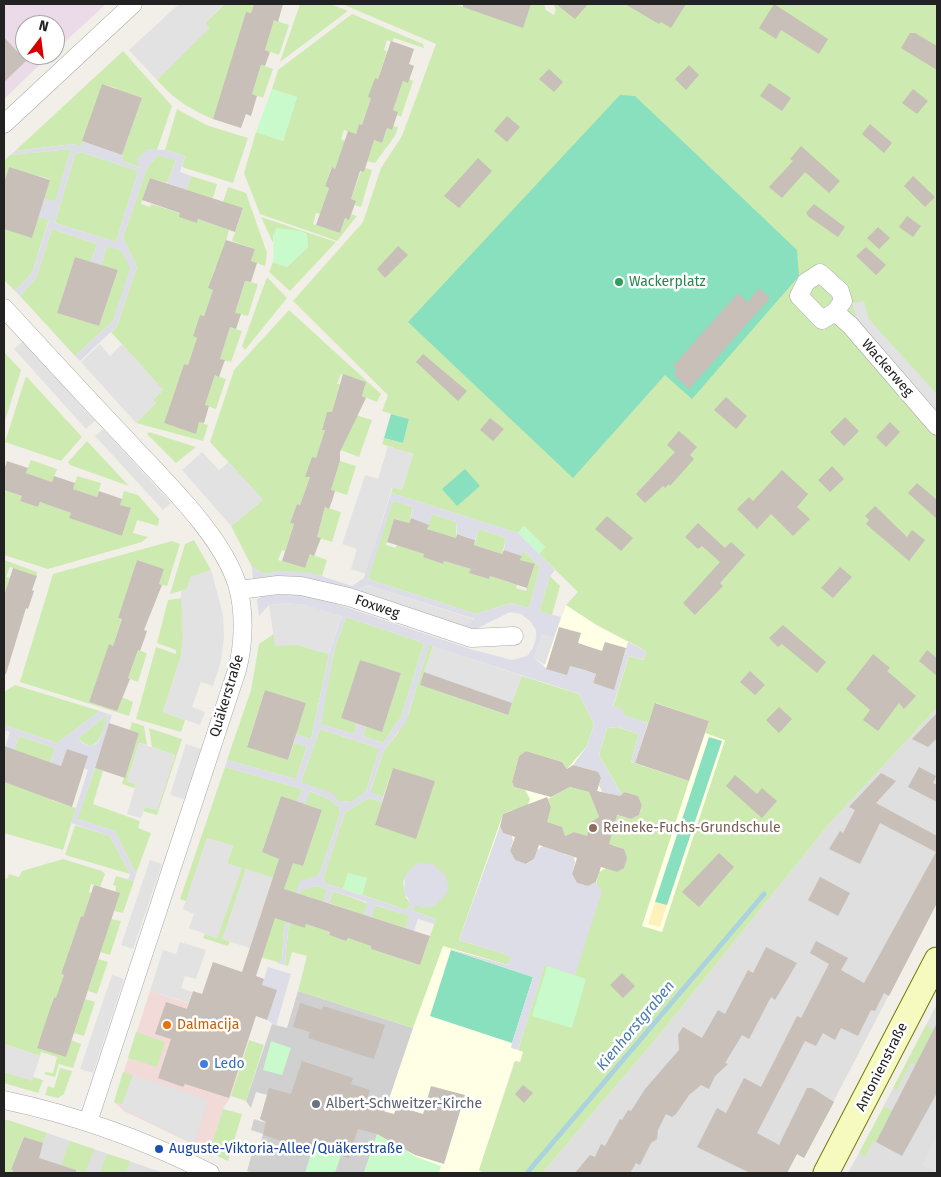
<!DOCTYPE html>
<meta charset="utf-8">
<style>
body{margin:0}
#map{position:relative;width:941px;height:1177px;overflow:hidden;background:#f2efe9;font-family:"Fira Sans",sans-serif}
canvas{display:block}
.frame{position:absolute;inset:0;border:5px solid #222;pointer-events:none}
.north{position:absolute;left:15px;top:15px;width:50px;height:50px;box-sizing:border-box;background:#fff;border:1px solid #a7a7a7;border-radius:50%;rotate:15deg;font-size:14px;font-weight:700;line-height:20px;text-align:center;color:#222}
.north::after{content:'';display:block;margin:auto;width:18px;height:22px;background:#d40000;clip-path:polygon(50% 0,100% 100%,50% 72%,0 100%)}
</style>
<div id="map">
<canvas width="941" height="1177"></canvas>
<div class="frame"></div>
<div class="north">N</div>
</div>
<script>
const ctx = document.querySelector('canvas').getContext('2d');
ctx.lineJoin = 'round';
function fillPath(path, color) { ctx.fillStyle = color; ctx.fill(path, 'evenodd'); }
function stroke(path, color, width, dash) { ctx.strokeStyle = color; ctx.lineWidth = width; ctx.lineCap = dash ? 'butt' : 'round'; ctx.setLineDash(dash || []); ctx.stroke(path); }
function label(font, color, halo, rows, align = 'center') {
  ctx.font = font + ' "Fira Sans",sans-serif'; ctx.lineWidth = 5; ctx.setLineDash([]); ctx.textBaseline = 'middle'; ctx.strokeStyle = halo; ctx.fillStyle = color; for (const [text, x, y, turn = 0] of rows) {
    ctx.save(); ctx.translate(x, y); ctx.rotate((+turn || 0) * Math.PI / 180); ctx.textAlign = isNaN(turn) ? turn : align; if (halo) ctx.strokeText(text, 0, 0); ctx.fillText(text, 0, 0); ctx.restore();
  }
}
const residential = new Path2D(`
 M 937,708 L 937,903 L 804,1158 L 797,1154 L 787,1173 L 542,1173 L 664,1029 L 829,824 Z
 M 937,1004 L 937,1173 L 848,1173 L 867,1138 Z
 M 4,1119 L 47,1133 L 164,1173 L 4,1173 Z`);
const commercial = new Path2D(`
 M 150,991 L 253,1024 L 231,1096 L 223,1109 L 209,1152 L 124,1111 L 114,1102 Z`);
const industrial = new Path2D(`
 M 4,4 L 106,4 L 55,51 L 55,25 L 25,25 L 25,55 L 50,55 L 4,99 Z`);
const education = new Path2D(`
 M 566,605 L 597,626 L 646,651 L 737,723 L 668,934 L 520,1062 L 514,1062 L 479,1170 L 483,1173 L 257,1173 L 312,1151 L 443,946 Z`);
const religious = new Path2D(`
 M 298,991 L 413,1028 L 364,1173 L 253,1173 L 247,1171 L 253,1150 L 258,1152 L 263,1134 L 251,1130 L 254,1119 L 266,1123 L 260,1119 L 268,1095 L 256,1092 L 251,1108 L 246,1101 L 272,1024 L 287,1028 Z`);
const grass = new Path2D(`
 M 225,4 L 254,4 L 251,13 L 246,12 C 237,44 225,74 222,107 L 217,106 L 213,119 C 189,109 174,99 157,80 L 209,28 L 205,23 Z
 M 300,4 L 331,4 L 348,11 L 280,62 Z
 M 342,4 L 454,4 L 492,16 L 527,15 L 531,4 L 544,4 L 546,10 L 554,15 L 556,10 L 553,4 L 937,4 L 937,708 L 829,824 L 664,1029 L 542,1173 L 483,1173 L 479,1170 L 515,1061 L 520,1062 L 523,1052 L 518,1050 L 545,964 L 575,974 L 599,872 L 606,868 L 617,872 C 627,866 627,860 624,849 L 613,845 L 606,850 L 616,815 L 631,819 L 639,815 L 642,805 L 638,796 L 625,792 L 622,795 L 599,755 L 607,728 L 617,727 L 639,734 L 631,762 L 689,781 L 642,926 L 662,932 L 725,740 L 705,733 L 709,721 L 656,703 L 648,723 L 622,715 L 613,707 L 629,656 L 643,660 L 646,651 L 597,625 L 566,605 L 578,592 L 539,554 L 545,547 L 524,526 L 518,533 L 391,493 L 393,487 L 402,490 L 413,454 L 382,444 L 384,438 L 403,443 L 409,419 L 382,411 L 388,395 L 293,301 L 363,222 L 381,168 L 402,136 L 436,44 Z
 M 352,14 L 423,44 L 424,48 L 394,38 L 392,42 L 387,40 L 384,50 L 387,51 L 378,79 L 375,78 L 369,97 L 371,98 L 362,125 L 359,124 L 356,134 L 344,130 L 341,139 L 345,141 L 335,169 L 331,168 L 325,186 L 329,188 L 320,214 L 316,213 L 313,224 L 340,233 L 345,218 L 349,219 L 351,214 L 357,216 L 337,241 L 260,214 L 244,173 L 256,132 L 283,141 L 297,97 L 272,89 L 278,70 Z
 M 274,20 L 289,25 L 279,55 L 265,50 Z
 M 123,51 L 172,106 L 157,150 L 147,149 L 142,168 L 123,161 L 122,155 L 142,98 L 115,92 L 116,88 L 102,84 L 81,147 L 73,144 L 15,151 Z
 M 261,65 L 273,69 L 263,98 L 252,94 Z
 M 409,79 L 413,81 L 401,117 L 397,115 L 398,112 L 393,110 L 403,81 L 408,83 Z
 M 177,109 L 206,125 L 248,138 L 233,183 L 182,167 L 185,156 L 165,150 Z
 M 393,126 L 398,127 L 395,136 L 375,163 L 367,161 L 371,139 L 382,143 L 387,128 L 392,130 Z
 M 71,149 L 55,202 L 44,199 L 50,179 L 35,175 L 34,178 L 9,167 L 4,183 L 4,161 L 10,155 Z
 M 81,152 L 138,171 L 116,242 L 55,223 L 75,154 Z
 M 158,155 L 176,160 L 167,183 L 150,178 L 141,204 L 150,207 L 151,204 L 180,213 L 197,223 L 198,219 L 229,230 L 219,268 L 215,267 L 209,288 L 213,290 L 204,316 L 200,315 L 193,336 L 197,338 L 188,365 L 184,364 L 164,423 L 195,433 L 199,422 L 208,425 L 203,441 L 136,423 L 156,403 L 153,400 L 163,390 L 111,332 L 117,326 L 137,267 L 123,238 L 147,168 Z
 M 365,168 L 372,170 L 361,207 L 354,205 L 355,201 L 351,199 L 361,171 L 364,172 Z
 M 191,176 L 217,184 L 213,198 L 186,190 Z
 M 228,187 L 246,193 L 267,253 L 265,266 L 251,261 L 255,249 L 232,241 L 243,209 L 223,202 Z
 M 38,217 L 49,219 L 32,273 L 15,291 L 4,280 L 4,229 Z
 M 261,217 L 336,242 L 290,291 L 269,272 L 273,262 L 287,267 L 308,247 L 306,233 L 273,235 L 273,243 Z
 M 52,229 L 97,244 L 91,262 L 75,257 L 57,313 L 99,326 L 118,270 L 101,265 L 107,246 L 122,251 L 131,268 L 113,321 L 75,356 L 20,296 L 36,278 Z
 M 267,277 L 287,298 L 245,350 L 242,346 Z
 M 245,281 L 258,284 L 248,316 L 235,313 Z
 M 289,310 L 381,394 L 377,402 L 362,396 L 366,382 L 341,374 L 337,384 L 340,384 L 332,412 L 327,412 L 322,429 L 325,430 L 316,458 L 306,477 L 310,477 L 300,505 L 297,504 L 290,523 L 294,524 L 285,551 L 282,550 L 278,560 L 305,568 L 310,554 L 327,560 L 322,576 L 282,571 L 264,574 L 252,567 L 231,526 L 263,500 L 210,442 L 234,370 Z
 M 230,327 L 242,331 L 231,362 L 220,359 Z
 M 4,352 L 21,370 L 4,424 Z
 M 215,375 L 226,379 L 216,409 L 205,405 Z
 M 26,376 L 82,437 L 61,461 L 5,442 Z
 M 356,415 L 372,420 L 359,457 L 341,450 Z
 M 149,432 L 196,447 L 176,463 L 147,434 Z
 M 87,441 L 129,486 L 70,465 L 68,462 Z
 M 31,460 L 57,469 L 52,482 L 26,473 Z
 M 340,461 L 356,466 L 347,495 L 331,490 Z
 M 77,476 L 101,483 L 97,497 L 73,489 Z
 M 4,490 L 22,496 L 20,501 L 38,507 L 40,502 L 71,513 L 69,518 L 122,536 L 131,509 L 120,505 L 124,491 L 138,495 L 159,519 L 158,526 L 137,520 L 133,533 L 148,537 L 142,542 L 48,569 L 4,555 Z
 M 395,501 L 413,507 L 409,523 L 394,519 L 386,545 L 396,548 L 397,545 L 424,554 L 423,557 L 443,564 L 444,561 L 471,569 L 470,573 L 489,579 L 490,576 L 517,585 L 516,588 L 526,591 L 535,565 L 520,560 L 523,550 L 540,567 L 529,608 L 511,603 L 476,614 L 368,579 L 391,503 Z
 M 325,507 L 341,512 L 332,542 L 317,537 Z
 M 432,514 L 456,522 L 456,538 L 427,529 Z
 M 479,529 L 506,538 L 502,554 L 474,545 Z
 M 194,540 L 211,570 L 191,577 L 187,589 L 170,594 L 185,544 Z
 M 172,541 L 180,544 L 167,586 L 159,584 L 164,569 L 137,560 L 118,618 L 122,619 L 113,646 L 109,645 L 89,702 L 117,711 L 122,697 L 133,702 L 129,716 L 20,682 L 53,574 Z
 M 4,560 L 37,572 L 37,576 L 10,567 L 6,577 L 10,578 L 4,596 Z
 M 550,576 L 560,586 L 552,615 L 539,611 Z
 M 182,598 L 183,639 L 181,656 L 163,712 L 185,720 L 181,732 L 136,719 L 156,647 L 176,654 L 176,650 L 157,643 L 168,600 Z
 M 346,617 L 424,643 L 401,717 L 383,743 L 363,736 L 366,726 L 382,731 L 401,673 L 385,668 L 384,670 L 361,660 L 341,718 L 357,723 L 354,734 L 320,724 L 334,651 Z
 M 275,633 L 275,645 L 297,645 L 329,654 L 311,739 L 296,734 L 306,703 L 265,690 L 247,746 L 288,760 L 294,743 L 307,746 L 296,779 L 227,760 L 251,690 L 259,644 Z
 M 429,644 L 433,646 L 420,685 L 507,715 L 522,676 L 579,694 L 594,724 L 587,746 L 567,769 L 562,762 L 526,751 L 519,756 L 512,782 L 514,787 L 525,790 L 530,799 L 527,808 L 521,813 L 512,810 L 503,814 L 459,940 L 511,956 L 508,965 L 443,946 L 413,1028 L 298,991 L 307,956 L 292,952 L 288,966 L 285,965 L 288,930 L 301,890 L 316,886 L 327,889 L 323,902 L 306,896 L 296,924 L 305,928 L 306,924 L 330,932 L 329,935 L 346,941 L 348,938 L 371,946 L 371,949 L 420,965 L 436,919 L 413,911 L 415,905 L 411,868 L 403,882 L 406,898 L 410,902 L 407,910 L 362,895 L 367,878 L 348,874 L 343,889 L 327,884 L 323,879 L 345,812 L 369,798 L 382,802 L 375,825 L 416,838 L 434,781 L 393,768 L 383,797 L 370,792 L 384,750 L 398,733 L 409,713 Z
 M 138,650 L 147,653 L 138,682 L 128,678 Z
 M 15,685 L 100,711 L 57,743 L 4,725 L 4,692 Z
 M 108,714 C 104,725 103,741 91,746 L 85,744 L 78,738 Z
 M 132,722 L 144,726 L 147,745 L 139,743 L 127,781 L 136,784 L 134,788 L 122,784 L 139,733 L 130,730 Z
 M 149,728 L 182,739 L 157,815 L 143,811 L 145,807 L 157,810 L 175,755 L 152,747 Z
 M 320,729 L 378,748 L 378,754 L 366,791 L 352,802 L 339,801 L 301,782 Z
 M 19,736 L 55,748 L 50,762 L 14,750 Z
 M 225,767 L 302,789 L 297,802 L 281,796 L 262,852 L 303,866 L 322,810 L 305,804 L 309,791 L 327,798 L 339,807 L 340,814 L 319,875 L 300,882 L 284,929 L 282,959 L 280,963 L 248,953 L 263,952 L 286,883 L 246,869 L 223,939 L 230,942 L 228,946 L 203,938 L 205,934 L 217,938 L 241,869 L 227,863 L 233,846 L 207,838 L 186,901 L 180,899 Z
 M 95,768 L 103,771 L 93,804 L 140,821 L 138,828 L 151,833 L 136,874 L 115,831 L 77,819 Z
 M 4,782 L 39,794 L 53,794 L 51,800 L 76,808 L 63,850 L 4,833 Z
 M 570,787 L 589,792 L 599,817 L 591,822 L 588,843 L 583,835 L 574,832 L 565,836 L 561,827 L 544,827 L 551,807 L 548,799 Z
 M 75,825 L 110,836 L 130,874 L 65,855 Z
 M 63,859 L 102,871 L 105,874 L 100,887 L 91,884 L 89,892 L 91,893 L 83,917 L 81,916 L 61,974 L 64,975 L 57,998 L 53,998 L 43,1039 L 40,1038 L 37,1047 L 66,1057 L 71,1040 L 81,1044 L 73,1068 L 59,1064 L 55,1077 L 44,1074 L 46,1072 L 53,1073 L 57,1057 L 41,1052 L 40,1056 L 4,1044 L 4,878 L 7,879 L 9,874 L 19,877 L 22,871 Z
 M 116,876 L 134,881 L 123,913 L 114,911 L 116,886 L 113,885 Z
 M 333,891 L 367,903 L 364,915 L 329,903 Z
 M 375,905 L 410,916 L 406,928 L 371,917 Z
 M 111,919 L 121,921 L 110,955 L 100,952 Z
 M 98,959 L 108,962 L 97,994 L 88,991 Z
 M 85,999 L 95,1002 L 84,1036 L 74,1033 Z
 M 926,1025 L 934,1029 L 916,1065 L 911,1063 L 897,1090 L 893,1088 Z
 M 136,1032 L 165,1042 L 157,1067 L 128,1058 Z
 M 249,1040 L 264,1045 L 246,1101 L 231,1096 Z
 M 60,1068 L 72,1071 L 64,1094 L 58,1098 L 45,1095 L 48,1086 L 54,1088 Z
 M 4,1072 L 32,1080 L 33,1077 L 43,1080 L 38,1093 L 4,1083 Z
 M 123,1072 L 133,1075 L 122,1104 L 114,1102 Z
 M 884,1106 L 893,1111 L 876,1142 L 873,1141 L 865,1157 L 859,1153 Z
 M 223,1109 L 242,1114 L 228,1161 L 209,1152 Z
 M 8,1120 L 47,1133 L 43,1143 L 23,1137 L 11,1170 L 12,1173 L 4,1173 L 4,1122 Z
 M 70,1141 L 94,1149 L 85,1173 L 61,1165 Z
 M 107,1154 L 130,1161 L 126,1173 L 100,1173 Z`);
const sand = new Path2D(`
 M 655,902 L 667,905 L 660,927 L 648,924 Z`);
const park = new Path2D(`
 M 272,89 L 297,97 L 283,141 L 256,132 Z
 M 276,228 L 302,231 L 307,236 L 308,247 L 287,267 L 273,262 C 275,250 271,239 276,228 Z
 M 523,526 L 545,547 L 539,554 L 518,533 Z
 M 348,873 L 367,878 L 362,895 L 343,889 Z
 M 547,966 L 586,979 L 572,1028 L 532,1016 Z
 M 271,1041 L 291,1048 L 282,1075 L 263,1070 Z
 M 377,1134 L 403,1148 L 414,1156 L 441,1166 L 439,1173 L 364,1173 Z
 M 313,1147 L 341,1155 L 335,1173 L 305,1173 Z`);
const pitch = new Path2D(`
 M 620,95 L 635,96 L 797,250 L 799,276 L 692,399 L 665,375 L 573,478 L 408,322 Z
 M 391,414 L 409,419 L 403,443 L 384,438 Z
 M 465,469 L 480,486 L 457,506 L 442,489 Z
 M 709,737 L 722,741 L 667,905 L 655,902 Z
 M 451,950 L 533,977 L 512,1043 L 430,1016 Z`);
const parking = new Path2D(`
 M 179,4 L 224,4 L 205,23 L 210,28 L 157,80 L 129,50 Z
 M 864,301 L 868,317 L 874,325 L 937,394 L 937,414 L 859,326 L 852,303 Z
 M 23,341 L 95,421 L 86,429 L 14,349 Z
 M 100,344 L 110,356 L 122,344 L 163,390 L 153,400 L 156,403 L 136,423 L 81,362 Z
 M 103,429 L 171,503 L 163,510 L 95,436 Z
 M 388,446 L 413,454 L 402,490 L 392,487 L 366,574 L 351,569 L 357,549 L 342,544 L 365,475 L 378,479 Z
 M 202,452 L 219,470 L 229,462 L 263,500 L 231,526 L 182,470 Z
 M 211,570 L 223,615 L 224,637 L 221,661 L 213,686 L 201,682 L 192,707 L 205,712 L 200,725 L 163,712 L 181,656 L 183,639 L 181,591 L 187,589 L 190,577 Z
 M 367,585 L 476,620 L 461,628 L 352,593 Z
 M 287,603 L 305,605 L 342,615 L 329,654 L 297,645 L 275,646 L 269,605 Z
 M 542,634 L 554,638 L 545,665 L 534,658 Z
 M 433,646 L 522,676 L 512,703 L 424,672 Z
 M 139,743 L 175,755 L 157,810 L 145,807 L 141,818 L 127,814 L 136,784 L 127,781 Z
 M 186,744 L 201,749 L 184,799 L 170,795 Z
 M 207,838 L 233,846 L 227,863 L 242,868 L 217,938 L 189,928 L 194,914 L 183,909 Z
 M 150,860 L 162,864 L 133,949 L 121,945 Z
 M 246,869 L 273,878 L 250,948 L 222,939 Z
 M 180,942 L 206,950 L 196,979 L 185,976 L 181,988 L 192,992 L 189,1003 L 150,991 L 163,950 L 176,954 Z
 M 112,975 L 124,979 L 93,1073 L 80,1069 Z
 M 4,1044 L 40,1056 L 32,1081 L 4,1072 Z
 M 133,1075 L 208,1100 L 194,1144 L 121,1108 Z
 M 937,1135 L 937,1173 L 922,1165 Z`);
const plaza = new Path2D(`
 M 82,141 L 122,155 L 123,161 L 141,168 L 136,160 L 147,149 L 165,150 L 185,156 L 180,172 L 191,176 L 186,190 L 167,183 L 176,161 L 158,155 L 147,168 L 123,238 L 137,267 L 117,326 L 80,361 L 75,356 L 113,321 L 130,268 L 122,251 L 107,246 L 101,265 L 91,262 L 97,244 L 52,229 L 36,278 L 20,296 L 15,291 L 32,273 L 49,220 L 38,217 L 44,199 L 55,201 L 71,149 L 10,155 L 15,151 L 73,144 L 81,147 ZM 81,152 L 138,171 L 116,242 L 55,223 L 75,154 Z
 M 391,493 L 518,533 L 555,570 L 550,576 L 539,611 L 561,617 L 554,638 L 542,634 L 534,658 L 547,669 L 570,666 L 596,674 L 593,683 L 614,689 L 628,642 L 646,651 L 643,660 L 629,656 L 613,706 L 624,710 L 623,715 L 648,723 L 635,763 L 631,762 L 639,734 L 617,727 L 607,728 L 599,755 L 622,795 L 615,799 L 611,794 L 602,792 L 599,785 L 601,778 L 587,769 L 573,765 L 587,746 L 594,724 L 579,694 L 429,645 L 406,722 L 384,750 L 370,791 L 383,797 L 382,802 L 369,798 L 345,812 L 323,879 L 327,884 L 407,910 L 410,902 L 404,892 L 405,876 L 411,868 L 419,863 L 433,864 L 446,876 L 448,887 L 446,895 L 434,906 L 423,908 L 415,905 L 413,911 L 436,919 L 434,924 L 418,919 L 414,931 L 406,928 L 409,916 L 376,905 L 371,917 L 364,915 L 367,902 L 333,891 L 329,903 L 323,902 L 327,889 L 316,886 L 301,891 L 288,930 L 285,965 L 277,963 L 282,959 L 284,929 L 300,881 L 319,875 L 340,814 L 339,807 L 327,798 L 310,791 L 304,807 L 296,804 L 302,789 L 225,767 L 227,760 L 296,779 L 307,747 L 294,743 L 296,734 L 311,739 L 329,654 L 342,616 L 305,605 L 287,603 L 269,605 L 259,616 L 257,599 L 263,596 L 290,594 L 316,597 L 470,649 L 512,660 L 527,656 L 533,648 L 536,638 L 536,630 L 530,621 L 521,614 L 510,612 L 472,631 L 461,628 L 475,619 L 367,585 L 352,593 L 253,582 L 252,567 L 264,574 L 282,571 L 312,573 L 352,586 L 364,578 ZM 393,501 L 413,507 L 411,518 L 429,525 L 432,514 L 456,522 L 457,534 L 475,540 L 479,529 L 506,538 L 504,550 L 522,556 L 523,550 L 540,567 L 529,608 L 511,603 L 476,614 L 368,579 ZM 346,617 L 424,643 L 401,717 L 383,743 L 363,736 L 367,723 L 358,720 L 354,734 L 321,724 L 334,651 ZM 320,729 L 378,748 L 378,754 L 366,791 L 352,802 L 339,801 L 332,793 L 301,782 Z
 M 100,711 L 108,714 L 78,738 L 84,744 L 91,746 L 96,744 L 100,739 L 108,714 L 112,715 L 78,819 L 115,831 L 136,874 L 134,881 L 128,880 L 130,874 L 110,836 L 71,823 L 88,770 L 84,768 L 88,756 L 67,749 L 61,766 L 50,762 L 55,748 L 19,736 L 14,750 L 5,747 L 10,732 L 4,730 L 4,725 L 57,743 Z
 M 500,826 L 503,833 L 512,836 L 513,841 L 510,851 L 515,860 L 527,864 L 534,859 L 537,850 L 543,846 L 556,851 L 562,845 L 564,854 L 574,857 L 575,863 L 572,874 L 577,883 L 588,886 L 596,882 L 602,891 L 575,975 L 545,965 L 518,1050 L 511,1048 L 512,1043 L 533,977 L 442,947 L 508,965 L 510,956 L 459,940 Z
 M 268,967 L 291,974 L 276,1026 L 267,1020 L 262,985 Z`);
const stream = new Path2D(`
 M 527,1173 L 764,894`);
const building = new Path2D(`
 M 254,4 L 283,4 L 278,22 L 274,20 L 265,50 L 270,52 L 265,66 L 261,65 L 252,94 L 257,96 L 251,116 L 246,114 L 241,128 L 213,119 L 246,12 L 251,13 Z
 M 463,4 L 531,4 L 523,28 L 463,7 Z
 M 556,4 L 588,4 L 575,19 Z
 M 625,4 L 686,4 L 671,28 L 661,22 L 659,24 Z
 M 774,4 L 828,39 L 819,54 L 781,30 L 776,39 L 759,28 Z
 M 910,33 L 915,33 L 937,46 L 937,70 L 901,48 Z
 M 4,37 L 26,61 L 4,82 Z
 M 391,41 L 414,49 L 409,64 L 414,66 L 408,83 L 403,81 L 393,110 L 398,112 L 392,130 L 387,128 L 382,143 L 374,140 L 364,172 L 360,171 L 351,199 L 356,201 L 349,220 L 345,218 L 340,233 L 316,225 L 329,188 L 325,186 L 332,167 L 335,169 L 348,131 L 356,134 L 359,124 L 362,125 L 371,98 L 368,97 L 375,78 L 378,79 Z
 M 689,65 L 699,75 L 686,90 L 675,79 Z
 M 549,69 L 563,82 L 554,92 L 539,79 Z
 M 769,83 L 791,98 L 782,111 L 760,96 Z
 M 102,84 L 142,98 L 122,155 L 82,141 Z
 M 913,89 L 928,101 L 917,114 L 902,103 Z
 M 507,116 L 520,127 L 507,142 L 494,131 Z
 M 870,124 L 892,143 L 884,153 L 862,134 Z
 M 801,146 L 840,181 L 829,193 L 805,172 L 782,198 L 769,187 L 793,161 L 790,159 Z
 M 478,158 L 492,171 L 459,208 L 444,196 Z
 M 9,167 L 50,180 L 32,238 L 4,229 L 4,183 Z
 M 913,176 L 935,197 L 925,207 L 904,186 Z
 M 150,178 L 243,208 L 235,232 L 198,219 L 197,223 L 179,217 L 180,213 L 142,200 Z
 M 814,204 L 845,227 L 838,237 L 809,217 L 806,213 Z
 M 907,216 L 921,226 L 913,237 L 899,227 Z
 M 878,227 L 890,238 L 879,249 L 867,238 Z
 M 226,240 L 255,249 L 251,261 L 257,263 L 251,282 L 245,281 L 235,313 L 241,314 L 236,329 L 230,327 L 220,359 L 225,360 L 222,368 L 219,377 L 215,375 L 205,405 L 209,406 L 204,423 L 199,422 L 196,434 L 164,423 L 184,364 L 188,365 L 197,338 L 193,336 L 200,315 L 204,316 L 213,290 L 208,288 Z
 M 398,246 L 408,255 L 385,278 L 377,269 Z
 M 866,247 L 886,265 L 876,275 L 856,256 Z
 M 75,257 L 118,270 L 99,326 L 57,313 Z
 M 759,288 L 770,298 L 689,389 L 673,374 L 677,370 L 673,366 L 738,293 L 748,302 Z
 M 423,354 L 467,391 L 458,401 L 416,362 Z
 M 343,374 L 366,382 L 362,396 L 366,398 L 340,452 L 340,461 L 331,490 L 335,491 L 332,501 L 329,509 L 325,507 L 317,537 L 321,538 L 314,556 L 310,554 L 305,568 L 282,561 L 294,524 L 290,523 L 297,504 L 300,505 L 310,477 L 305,477 L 312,457 L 316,458 L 325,430 L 322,430 L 327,412 L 332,412 Z
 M 726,397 L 747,416 L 736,429 L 714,410 Z
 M 845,417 L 859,431 L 844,446 L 830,432 Z
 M 490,418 L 504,429 L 493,441 L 480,430 Z
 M 890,422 L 900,432 L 886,447 L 876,437 Z
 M 679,431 L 697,447 L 690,455 L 694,459 L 670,486 L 669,484 L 665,488 L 663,486 L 645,503 L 636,494 L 675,452 L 667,445 Z
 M 7,461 L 28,468 L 26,473 L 52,482 L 54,476 L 75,483 L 73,489 L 97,497 L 99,491 L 122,499 L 120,505 L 131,508 L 122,536 L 69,518 L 71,513 L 40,502 L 38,507 L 20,501 L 22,496 L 4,490 L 4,470 Z
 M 832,466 L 844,479 L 830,492 L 818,480 Z
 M 782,470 L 808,494 L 797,507 L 810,519 L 793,536 L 771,514 L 757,529 L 737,509 L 749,497 L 753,501 Z
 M 917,483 L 937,500 L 937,519 L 908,493 Z
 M 875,506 L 907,537 L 912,530 L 925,540 L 909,561 L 866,524 L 869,520 L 865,516 Z
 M 607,516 L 633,538 L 621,551 L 595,529 Z
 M 411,518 L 429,525 L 427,529 L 456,538 L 457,534 L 465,537 L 475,540 L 474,545 L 502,554 L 504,550 L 522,556 L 520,560 L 535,564 L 527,588 L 490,576 L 489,579 L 469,573 L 471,569 L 444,561 L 443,564 L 423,557 L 424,554 L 387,542 L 394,519 L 409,523 Z
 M 698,523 L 725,548 L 731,542 L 745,555 L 720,583 L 723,586 L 695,615 L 683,603 L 720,562 L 702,546 L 698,549 L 685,537 Z
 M 137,560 L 164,569 L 159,584 L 162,585 L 144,630 L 147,631 L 144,640 L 140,651 L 138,650 L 128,678 L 130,679 L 117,711 L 89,702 L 109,644 L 113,646 L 122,619 L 118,618 Z
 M 840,567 L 852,577 L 833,598 L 821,588 Z
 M 13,568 L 37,576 L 32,590 L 34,591 L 28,609 L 26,608 L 6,674 L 4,674 L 4,596 Z
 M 783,625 L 826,662 L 817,673 L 782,644 L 778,647 L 769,638 Z
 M 559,627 L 581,633 L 578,643 L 602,651 L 605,642 L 626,648 L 614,690 L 593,683 L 596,674 L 584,670 L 570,666 L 567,675 L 546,669 Z
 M 927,650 L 937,658 L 937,676 L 919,661 Z
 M 873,654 L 890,668 L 887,671 L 916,696 L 904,709 L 899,703 L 878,731 L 863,720 L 870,710 L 846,689 Z
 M 360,660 L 401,673 L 382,732 L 341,718 Z
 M 750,671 L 765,685 L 755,695 L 740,682 Z
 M 424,672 L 512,703 L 508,715 L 420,685 Z
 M 265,690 L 306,703 L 288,760 L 247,747 Z
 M 655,703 L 709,721 L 689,781 L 635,763 Z
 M 779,707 L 792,719 L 779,733 L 766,720 Z
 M 937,713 L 937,738 L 928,747 L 912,739 Z
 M 109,723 L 139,733 L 125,778 L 95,768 Z
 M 4,746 L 61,766 L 67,749 L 88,756 L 72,807 L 4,782 Z
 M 526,751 L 562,762 L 567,769 L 573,765 L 598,772 L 601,778 L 597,791 L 620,796 L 625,792 L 638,796 L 642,805 L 639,815 L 631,819 L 617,815 L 609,844 L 624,849 L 627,858 L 624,868 L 617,872 L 601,867 L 596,882 L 588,886 L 577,883 L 572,874 L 577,858 L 539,845 L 534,859 L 526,864 L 515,860 L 510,851 L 515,837 L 503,833 L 500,826 L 503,814 L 547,797 L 551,807 L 547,822 L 562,827 L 565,836 L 574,832 L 587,836 L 591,822 L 599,817 L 589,792 L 570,787 L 551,797 L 514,787 L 512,782 L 519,756 Z
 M 919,767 L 936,776 L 933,783 L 937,785 L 937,802 L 908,787 Z
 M 393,768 L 435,781 L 416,839 L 375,825 Z
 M 881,773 L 896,781 L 876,803 L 937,836 L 937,903 L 889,996 L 884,993 L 875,1011 L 871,1010 L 858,1036 L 841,1028 L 835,1040 L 823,1033 L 816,1046 L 805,1041 L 757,1133 L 779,1145 L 807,1088 L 812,1088 L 834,1102 L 804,1158 L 797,1154 L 787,1173 L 750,1173 L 697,1147 L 717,1108 L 726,1113 L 744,1078 L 761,1087 L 797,1016 L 801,1018 L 829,964 L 810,953 L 816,941 L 848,958 L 841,970 L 864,983 L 936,852 L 880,823 L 860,864 L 829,849 L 840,831 L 843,833 L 855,810 L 849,807 Z
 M 735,775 L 757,794 L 762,788 L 777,801 L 762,818 L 726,786 Z
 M 281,796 L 322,810 L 303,866 L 293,863 L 284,889 L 430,936 L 420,965 L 371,949 L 371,946 L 348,938 L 346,941 L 329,935 L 330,932 L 306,924 L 305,928 L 275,918 L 256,976 L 264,979 L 262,985 L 277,990 L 267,1020 L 256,1016 L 229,1098 L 185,1084 L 183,1087 L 158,1078 L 171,1039 L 155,1034 L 166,1002 L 187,1009 L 193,991 L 202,994 L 213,962 L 242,972 L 279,859 L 262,852 Z
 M 719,853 L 734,867 L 699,907 L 682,892 Z
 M 820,877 L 850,893 L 838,916 L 808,900 Z
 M 94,885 L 120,893 L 66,1057 L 37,1048 L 54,997 L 56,998 L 64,975 L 61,974 L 81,916 L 83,917 Z
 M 766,947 L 797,963 L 775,1000 L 771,997 L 749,1039 L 742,1035 L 725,1063 L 728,1064 L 715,1076 L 709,1089 L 701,1085 L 689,1095 L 676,1114 L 672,1117 L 666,1114 L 658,1130 L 657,1139 L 651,1143 L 640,1165 L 636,1163 L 630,1173 L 575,1173 L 590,1155 L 595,1157 L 601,1144 L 605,1146 L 620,1119 L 622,1120 L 628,1110 L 631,1111 L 645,1089 L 679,1050 L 678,1035 L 683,1027 L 702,1038 L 718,1010 L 725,1014 L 748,970 L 753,973 Z
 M 622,973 L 635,986 L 623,998 L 610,985 Z
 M 300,1003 L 322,1010 L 323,1006 L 385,1025 L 374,1059 L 308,1038 L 310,1032 L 293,1027 Z
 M 937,1023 L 937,1093 L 902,1156 L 876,1142 Z
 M 302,1061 L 353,1078 L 351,1084 L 370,1090 L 365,1106 L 394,1114 L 397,1106 L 423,1114 L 431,1086 L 465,1095 L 444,1164 L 415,1155 L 377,1134 L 358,1129 L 349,1158 L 313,1147 L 312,1151 L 263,1135 L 266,1121 L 260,1119 L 269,1088 L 291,1094 Z
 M 523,1085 L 533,1093 L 524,1103 L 515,1094 Z
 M 24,1137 L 43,1143 L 39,1158 L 76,1170 L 76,1173 L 12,1173 L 13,1170 L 11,1170 Z`);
const minor = new Path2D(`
 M 4,124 L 133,4
 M 820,273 L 840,291 L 843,301 L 835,312 L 822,320 L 799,296 L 806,282 Z
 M 4,308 C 44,351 84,395 125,438 C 161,478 221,533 237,584 C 245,610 244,644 237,670 L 88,1122
 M 835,312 L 850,325 L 937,426
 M 239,590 L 278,585 L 301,586 L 349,597 L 471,638 L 514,636
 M 4,1100 C 75,1115 145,1140 210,1173`);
const secondary = new Path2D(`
 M 826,1173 L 937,960`);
const markers = [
 [619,282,5,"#2e9e5b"],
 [593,828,5,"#8d6e63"],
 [167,1025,5,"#e8710a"],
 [204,1064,5,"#3f7fe0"],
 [316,1104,5,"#6b7280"],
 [159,1149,5,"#1a4fb4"]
];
const leisureNames = [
 ["Wackerplatz",629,282]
];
const streetNames = [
 ["Wackerweg",887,368,49],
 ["Foxweg",377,607,19],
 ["Quäkerstraße",227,696,-73],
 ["Antonienstraße",882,1067,-63]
];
const educationNames = [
 ["Reineke-Fuchs-Grundschule",603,828]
];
const foodNames = [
 ["Dalmacija",177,1025]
];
const shopNames = [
 ["Ledo",214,1064]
];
const worshipNames = [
 ["Albert-Schweitzer-Kirche",326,1104]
];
const transitNames = [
 ["Auguste-Viktoria-Allee/Quäkerstraße",169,1149]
];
const waterNames = [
 ["Kienhorstgraben",636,1026,-50]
];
fillPath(residential, '#e0dfdf');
fillPath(commercial, '#f2dad9');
fillPath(industrial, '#ebdbe8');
fillPath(education, '#ffffe5');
fillPath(religious, '#d0d0d0');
fillPath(grass, '#cdebb0');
fillPath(sand, '#fff1ba');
fillPath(park, '#c8facc');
fillPath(pitch, '#88e0be');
fillPath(parking, '#e2e2e2');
fillPath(plaza, '#dddde8');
stroke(stream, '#aad3df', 5);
fillPath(building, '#c7bfb8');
stroke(minor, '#a9a9a9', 19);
stroke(secondary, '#707d05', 27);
stroke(minor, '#fff', 18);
stroke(secondary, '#f7fabf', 25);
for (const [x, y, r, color] of markers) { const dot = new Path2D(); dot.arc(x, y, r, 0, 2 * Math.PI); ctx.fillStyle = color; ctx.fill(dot); stroke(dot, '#fff', 2); }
label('14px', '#27864d', '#fff', leisureNames, 'left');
label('14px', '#222', '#fff', streetNames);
label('14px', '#785e54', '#fff', educationNames, 'left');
label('14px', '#c56008', '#fff', foodNames, 'left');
label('14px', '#366cbe', '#fff', shopNames, 'left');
label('14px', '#5b616d', '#fff', worshipNames, 'left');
label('14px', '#164399', '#fff', transitNames, 'left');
label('italic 15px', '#4a7aab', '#fff', waterNames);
</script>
